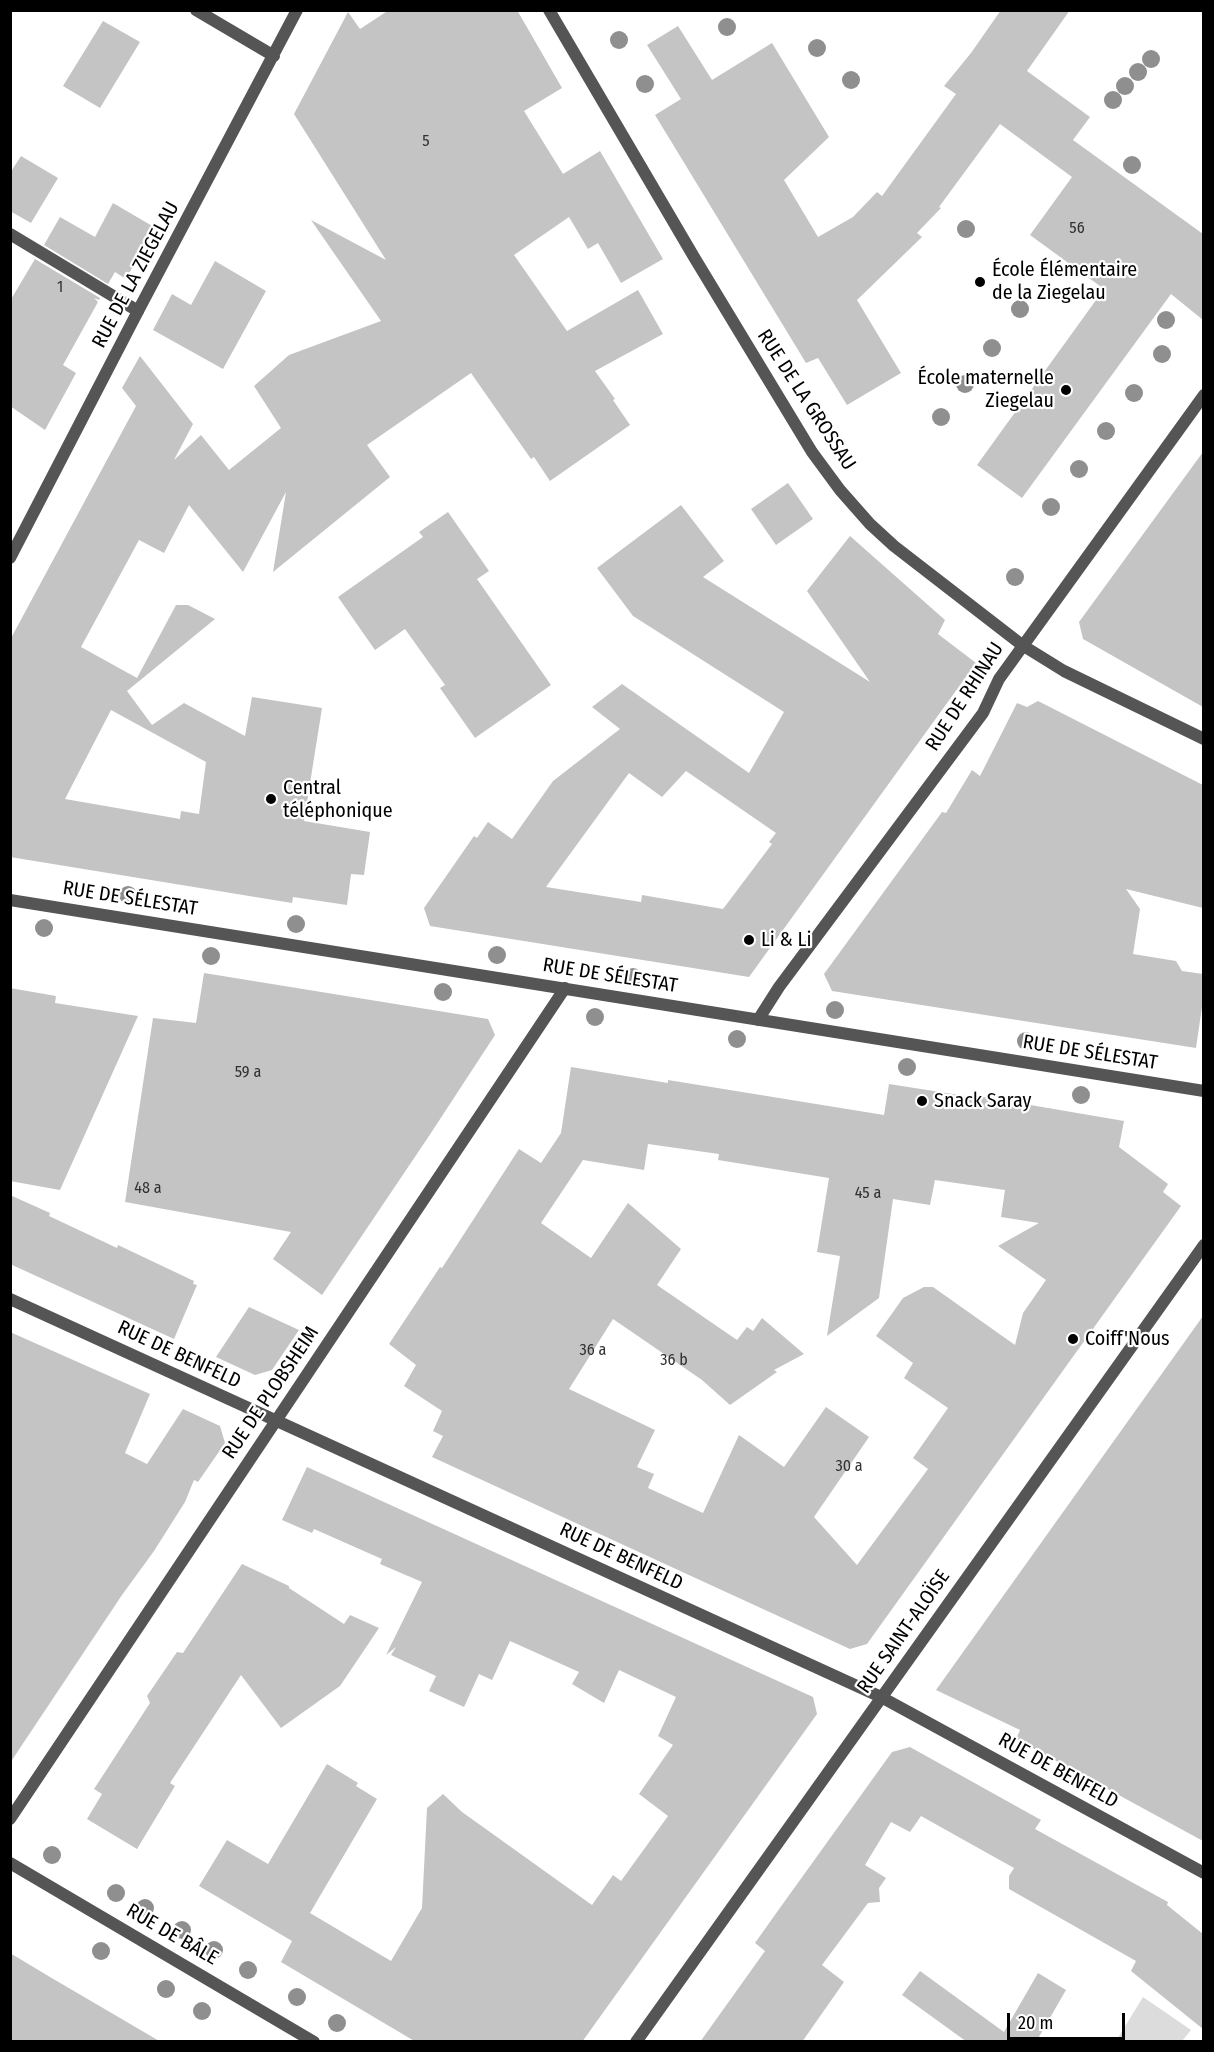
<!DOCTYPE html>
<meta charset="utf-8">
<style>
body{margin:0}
#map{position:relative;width:1214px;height:2052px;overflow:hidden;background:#fff;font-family:"Fira Sans Condensed",sans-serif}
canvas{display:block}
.frame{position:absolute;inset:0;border:12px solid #000;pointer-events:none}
.scale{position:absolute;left:1007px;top:2013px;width:118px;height:27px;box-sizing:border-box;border:3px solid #000;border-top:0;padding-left:8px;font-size:18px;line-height:21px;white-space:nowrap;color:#000;-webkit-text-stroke:4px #fff;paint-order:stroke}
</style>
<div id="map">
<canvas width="1214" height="2052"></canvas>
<div class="frame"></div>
<div class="scale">20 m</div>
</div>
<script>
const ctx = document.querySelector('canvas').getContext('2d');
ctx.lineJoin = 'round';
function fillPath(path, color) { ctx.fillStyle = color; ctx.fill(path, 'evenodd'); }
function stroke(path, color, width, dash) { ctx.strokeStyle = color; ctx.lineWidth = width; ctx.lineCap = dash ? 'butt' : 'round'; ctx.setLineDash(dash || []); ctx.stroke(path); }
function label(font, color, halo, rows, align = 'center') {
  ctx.font = font + ' "Fira Sans Condensed",sans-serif'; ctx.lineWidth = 4.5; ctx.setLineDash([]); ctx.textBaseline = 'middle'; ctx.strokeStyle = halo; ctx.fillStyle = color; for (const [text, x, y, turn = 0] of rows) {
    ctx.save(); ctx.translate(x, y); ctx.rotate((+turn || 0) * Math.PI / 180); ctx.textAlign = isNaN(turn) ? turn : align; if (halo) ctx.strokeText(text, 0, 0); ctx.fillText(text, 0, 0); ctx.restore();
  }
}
const green = new Path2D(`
 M 1143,1997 L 1191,2030 L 1182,2041 L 1116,2041 Z`);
const building = new Path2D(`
 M 389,10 L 517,10 L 562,88 L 524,111 L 563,174 L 600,151 L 663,259 L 621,283 L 598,243 L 588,249 L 569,217 L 514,255 L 567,331 L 638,290 L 663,334 L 595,371 L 615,399 L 613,400 L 630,425 L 550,481 L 534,457 L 531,459 L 471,373 L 367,445 L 390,477 L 273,572 L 286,492 L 243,572 L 189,505 L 164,553 L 139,540 L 81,647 L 137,678 L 176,605 L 188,605 L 215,619 L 127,691 L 152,725 L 184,703 L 245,736 L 252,697 L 322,708 L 304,821 L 370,832 L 364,875 L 351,874 L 347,905 L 293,897 L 292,903 L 10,857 L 10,640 L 136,406 L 122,388 L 140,356 L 193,424 L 174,460 L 201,435 L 229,470 L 281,428 L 254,386 L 289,355 L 381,321 L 311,220 L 386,260 L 294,114 L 348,12 L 360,29 ZM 111,710 L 206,762 L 199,814 L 181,811 L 180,819 L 65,799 Z
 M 1001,10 L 1070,10 L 1027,71 L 1090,117 L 1073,140 L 1203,234 L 1203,320 L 1171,294 L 1022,498 L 977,465 L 1104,289 L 1030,235 L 1072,177 L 1000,124 L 939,207 L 941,208 L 917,233 L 922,237 L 857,300 L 901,373 L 847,405 L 818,358 L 806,363 L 655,115 L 681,99 L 647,45 L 678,26 L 712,80 L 772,43 L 829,137 L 784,180 L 818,237 L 853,217 L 877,192 L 882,196 L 956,94 L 944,86 L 971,53 Z
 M 103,21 L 140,42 L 100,108 L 63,86 Z
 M 21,156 L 58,178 L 31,223 L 10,211 L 10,173 Z
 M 113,203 L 154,227 L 126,279 L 115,272 L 108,284 L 44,245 L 60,217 L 95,237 Z
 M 35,259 L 100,298 L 99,300 L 94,298 L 98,302 L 63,365 L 76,373 L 45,430 L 10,406 L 10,301 Z
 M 215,261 L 266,291 L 223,369 L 153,330 L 172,294 L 191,305 Z
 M 1203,452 L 1203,707 L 1083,639 L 1079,622 Z
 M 788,483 L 813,519 L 776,545 L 751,509 Z
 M 681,505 L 724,561 L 703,577 L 870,682 L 807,591 L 850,536 L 945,620 L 938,634 L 976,663 L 749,977 L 430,926 L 424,908 L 474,836 L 477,838 L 488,822 L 512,839 L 553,781 L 620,729 L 592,707 L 622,684 L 749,773 L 784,712 L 633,616 L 597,568 ZM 686,771 L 776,833 L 769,842 L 772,844 L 723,909 L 642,895 L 641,902 L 546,887 L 629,773 L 662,797 Z
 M 448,512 L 489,571 L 477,579 L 551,685 L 475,738 L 440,688 L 445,685 L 405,629 L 375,650 L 338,597 L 423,537 L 419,532 Z
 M 1038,701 L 1203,785 L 1203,908 L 1126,889 L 1140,909 L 1133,954 L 1176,961 L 1182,971 L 1203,974 L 1203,1000 L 1196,1048 L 832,991 L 824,974 L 942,812 L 946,813 L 972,770 L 980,776 L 1017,703 L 1027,707 Z
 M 204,973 L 488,1019 L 495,1035 L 429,1136 L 322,1295 L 273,1259 L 291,1232 L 125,1202 L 153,1018 L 196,1023 Z
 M 10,988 L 56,996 L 55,1003 L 138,1016 L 60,1190 L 10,1181 Z
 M 571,1067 L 668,1083 L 668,1080 L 884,1115 L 889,1084 L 972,1097 L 972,1095 L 1124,1121 L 1119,1147 L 1168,1184 L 1163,1192 L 1181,1206 L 867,1644 L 850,1649 L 432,1457 L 443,1436 L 433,1431 L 442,1411 L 404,1386 L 416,1365 L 389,1344 L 440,1267 L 442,1268 L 519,1149 L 541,1163 L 561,1133 ZM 648,1144 L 719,1154 L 718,1160 L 829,1178 L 817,1252 L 840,1256 L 827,1336 L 879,1298 L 893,1199 L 930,1205 L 935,1180 L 1005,1190 L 1001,1217 L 1039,1223 L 998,1246 L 1046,1280 L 1023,1313 L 1015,1345 L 933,1287 L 924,1287 L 903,1298 L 876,1336 L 913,1363 L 904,1378 L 948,1408 L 913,1458 L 928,1469 L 857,1565 L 814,1517 L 869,1437 L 826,1407 L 784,1467 L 739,1435 L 703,1513 L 648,1488 L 654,1474 L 637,1467 L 655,1430 L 569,1389 L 613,1319 L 702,1380 L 730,1405 L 777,1372 L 774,1370 L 804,1354 L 762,1318 L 753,1331 L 747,1327 L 737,1340 L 657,1285 L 681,1249 L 628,1203 L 591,1258 L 541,1223 L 583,1160 L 644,1170 Z
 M 10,1195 L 50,1213 L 49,1216 L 117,1248 L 118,1245 L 194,1281 L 193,1284 L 197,1285 L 174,1339 L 10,1264 Z
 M 249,1307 L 299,1330 L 272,1370 L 255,1375 L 216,1357 Z
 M 1203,1316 L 1203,1841 L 1016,1739 L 1020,1730 L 936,1690 Z
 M 10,1332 L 150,1394 L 125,1453 L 147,1464 L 183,1409 L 220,1426 L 225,1443 L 198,1482 L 194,1480 L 185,1502 L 154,1551 L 122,1595 L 10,1763 Z
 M 307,1467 L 813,1697 L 817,1714 L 582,2042 L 416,2042 L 281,1962 L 292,1941 L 199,1886 L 227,1840 L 268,1864 L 327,1764 L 358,1783 L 356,1786 L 377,1799 L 310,1913 L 391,1961 L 422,1908 L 427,1808 L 443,1794 L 462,1812 L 592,1905 L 613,1875 L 621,1881 L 668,1816 L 639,1794 L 673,1745 L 658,1736 L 676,1697 L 619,1670 L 604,1703 L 572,1684 L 579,1672 L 510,1641 L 492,1680 L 479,1674 L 464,1707 L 429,1691 L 436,1676 L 391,1655 L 396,1647 L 386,1655 L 422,1582 L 380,1564 L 382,1559 L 314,1529 L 312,1533 L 282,1520 Z
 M 242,1564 L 289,1586 L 289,1588 L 344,1624 L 350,1615 L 379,1628 L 340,1686 L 281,1728 L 241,1675 L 170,1783 L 175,1786 L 137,1849 L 87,1819 L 102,1794 L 94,1789 L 150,1703 L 147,1696 L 177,1652 L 183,1653 Z
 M 910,1747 L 1041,1820 L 1035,1829 L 1168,1902 L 1167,1905 L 1203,1934 L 1203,2029 L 1131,1971 L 1136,1961 L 1009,1889 L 1009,1876 L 1014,1868 L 921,1816 L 910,1832 L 891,1822 L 865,1865 L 886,1878 L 879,1888 L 880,1902 L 868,1903 L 822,1965 L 844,1982 L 802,2042 L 700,2042 L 765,1951 L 755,1943 L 777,1912 L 892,1752 Z
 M 10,1953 L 50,1977 L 161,2042 L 10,2042 Z
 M 920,1971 L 1004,2032 L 1038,1973 L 1066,1990 L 1036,2042 L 967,2042 L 902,1995 Z`);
const service = new Path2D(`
 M 10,234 L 138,311`);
const minor = new Path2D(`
 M 196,10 L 274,56
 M 549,10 L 694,257 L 812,452 L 840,490 L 870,524 L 894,546 L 1022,645 L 1064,671 L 1204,739
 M 10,558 L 138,311 L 297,10
 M 10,900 L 1204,1091
 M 758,1020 L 779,987 L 983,713 L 999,679 L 1204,395
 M 10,1299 L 881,1697 L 1204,1873
 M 10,1819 L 565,988
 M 10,1863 L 314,2042
 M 636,2042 L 1204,1245`);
const trees = [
 [727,27],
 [619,40],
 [817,48],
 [1151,59],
 [1138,72],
 [851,80],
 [645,84],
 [1125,86],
 [1113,100],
 [1132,165],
 [966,229],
 [1020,309],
 [1166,320],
 [992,348],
 [1162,354],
 [965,384],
 [1134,393],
 [941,417],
 [1106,431],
 [1079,469],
 [1051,507],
 [1015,577],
 [128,895],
 [296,924],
 [44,928],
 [497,955],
 [211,956],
 [633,977],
 [443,992],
 [835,1010],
 [595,1017],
 [737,1039],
 [1026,1041],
 [907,1067],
 [1081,1095],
 [52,1855],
 [116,1893],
 [145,1908],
 [182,1930],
 [214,1950],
 [101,1951],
 [248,1970],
 [166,1989],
 [297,1997],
 [202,2011],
 [337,2023]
];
const markers = [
 [980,282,6,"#000"],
 [1066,390,6,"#000"],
 [271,799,6,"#000"],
 [749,940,6,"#000"],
 [922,1101,6,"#000"],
 [1073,1339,6,"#000"]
];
const numberNames = [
 ["5",426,142],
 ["56",1077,229],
 ["1",60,288],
 ["59 a",248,1073],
 ["48 a",148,1189],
 ["45 a",868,1194],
 ["36 a",593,1351],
 ["36 b",674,1361],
 ["30 a",849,1467]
];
const poiNames = [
 ["École Élémentaire",992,270],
 ["de la Ziegelau",992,293],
 ["École maternelle",1054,378,"right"],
 ["Ziegelau",1054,401,"right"],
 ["Central",283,788],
 ["téléphonique",283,811],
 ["Li & Li",761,940],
 ["Snack Saray",934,1101],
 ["Coiff'Nous",1085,1339]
];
const streetNames = [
 ["RUE DE LA ZIEGELAU",136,275,-62],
 ["RUE DE LA GROSSAU",806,400,57],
 ["RUE DE RHINAU",965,697,-57],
 ["RUE DE SÉLESTAT",130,899,9],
 ["RUE DE SÉLESTAT",610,976,9],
 ["RUE DE SÉLESTAT",1090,1053,9],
 ["RUE DE BENFELD",179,1355,25],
 ["RUE DE PLOBSHEIM",271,1393,-56],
 ["RUE DE BENFELD",621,1557,25],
 ["RUE SAINT-ALOÏSE",904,1632,-55],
 ["RUE DE BENFELD",1058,1771,29],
 ["RUE DE BÂLE",172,1935,30]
];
fillPath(green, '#dcdcdc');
fillPath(building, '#c4c4c4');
stroke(service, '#555', 12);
stroke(minor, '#555', 12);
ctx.fillStyle = '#8f8f8f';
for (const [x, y] of trees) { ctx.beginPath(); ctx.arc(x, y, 9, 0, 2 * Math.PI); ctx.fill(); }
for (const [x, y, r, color] of markers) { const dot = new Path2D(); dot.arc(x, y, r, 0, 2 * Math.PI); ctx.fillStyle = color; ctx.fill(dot); stroke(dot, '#fff', 2); }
label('16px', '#313131', null, numberNames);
label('20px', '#000', '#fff', poiNames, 'left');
label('20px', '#000', '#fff', streetNames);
</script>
